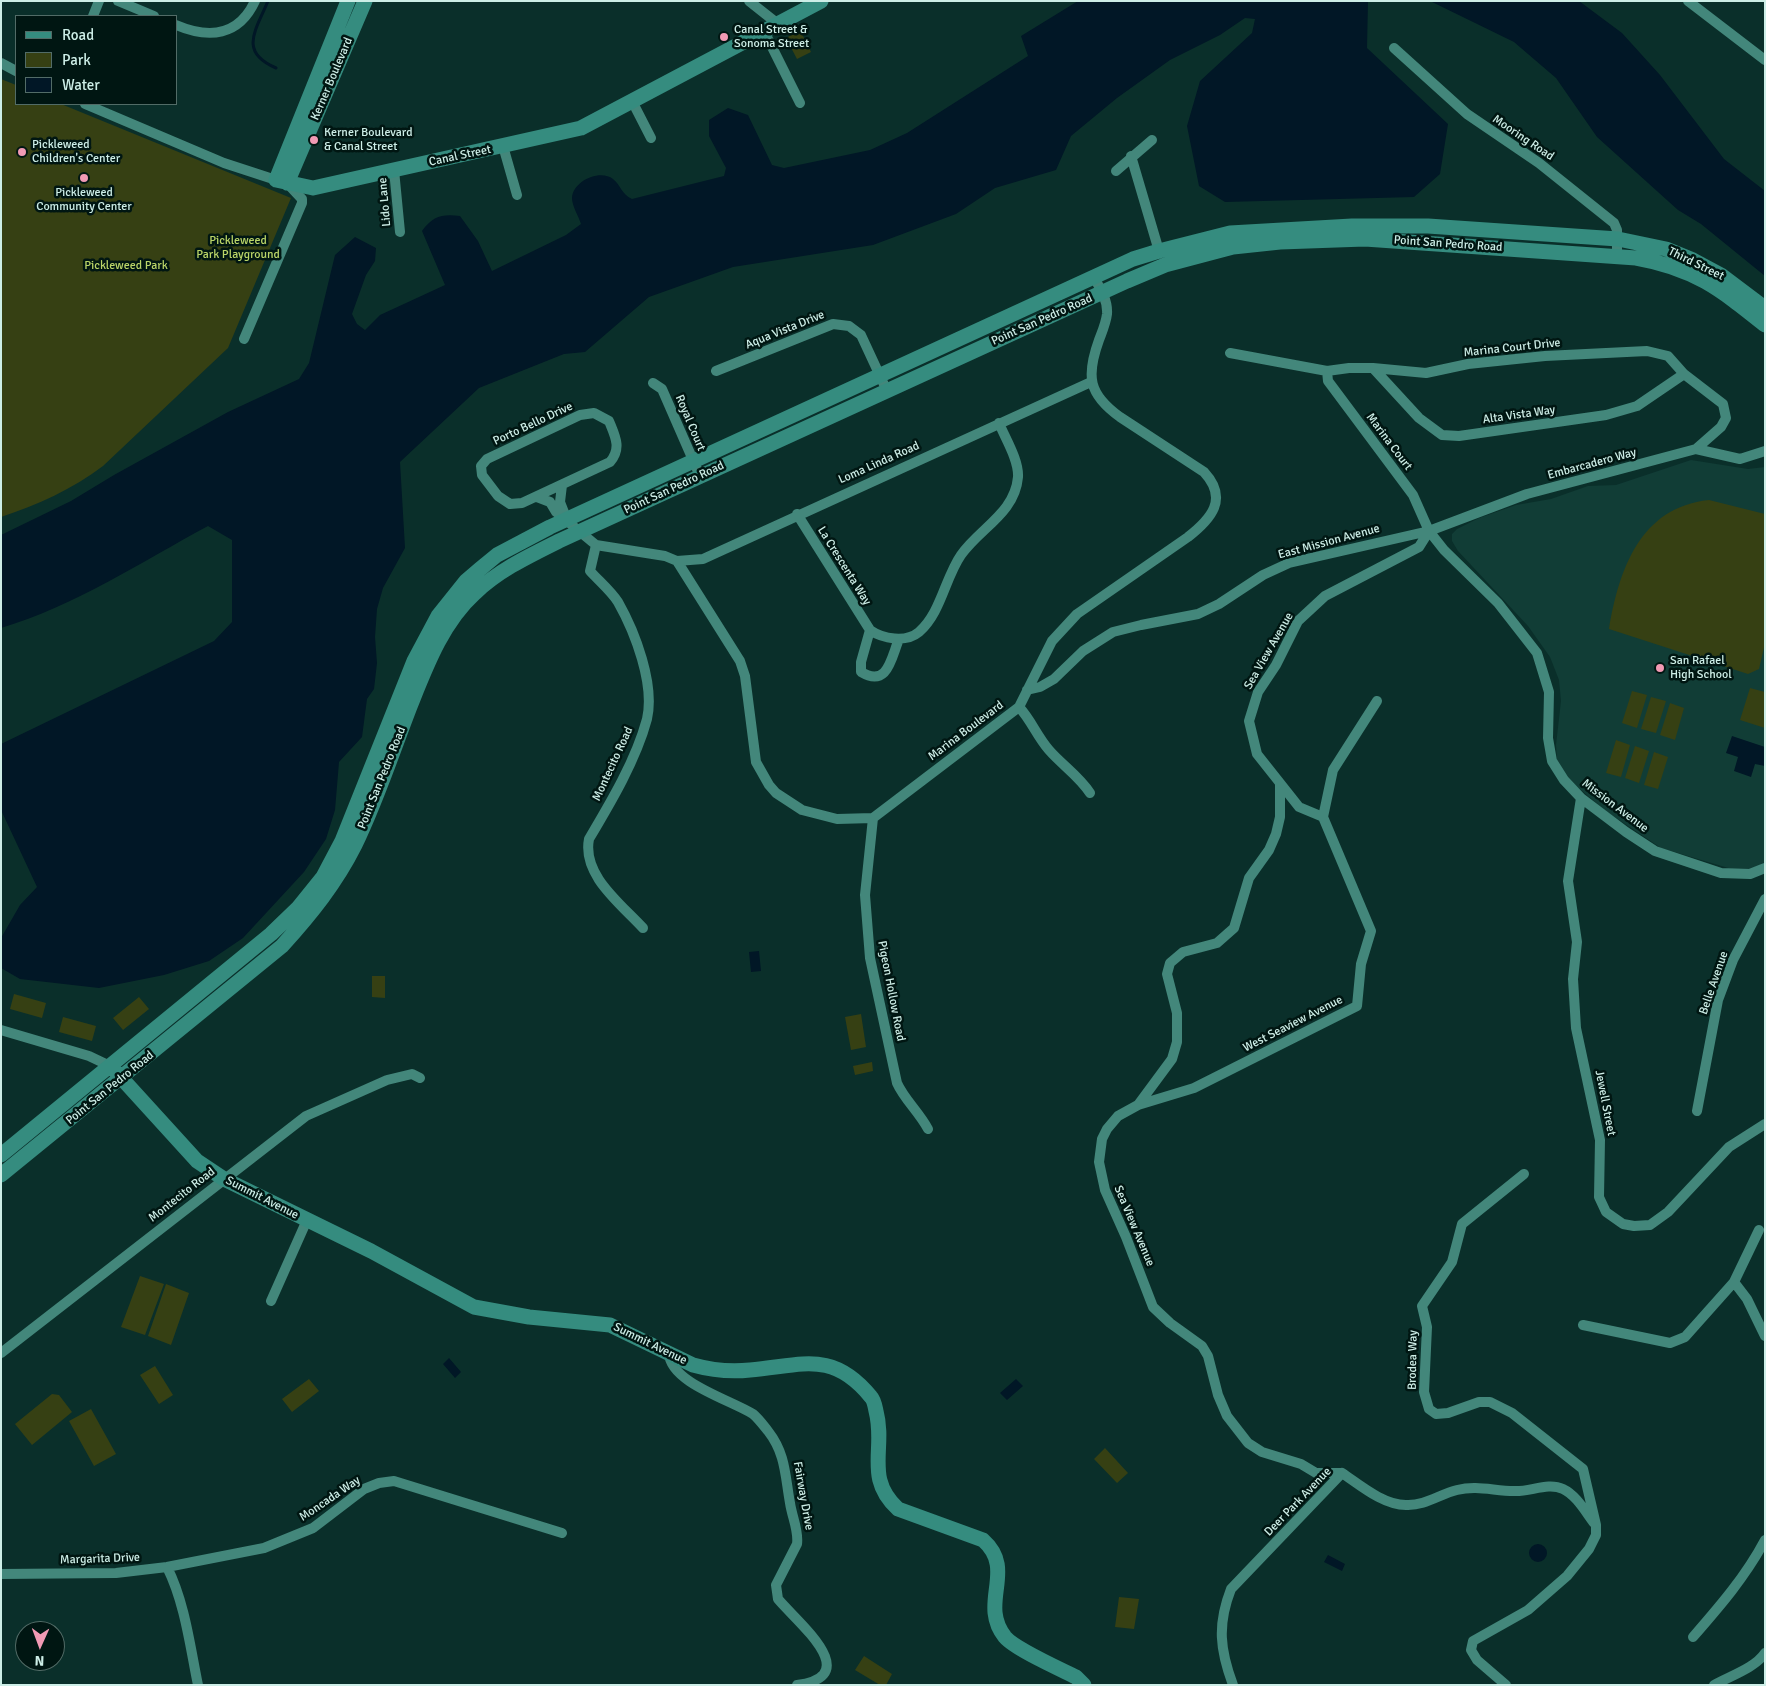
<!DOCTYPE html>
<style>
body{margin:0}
#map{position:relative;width:1766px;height:1686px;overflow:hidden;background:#0a2f2a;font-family:Signika,sans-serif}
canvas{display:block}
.frame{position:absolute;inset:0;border:2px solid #cdeee7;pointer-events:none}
.legend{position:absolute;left:15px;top:15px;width:162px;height:90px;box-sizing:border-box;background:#001612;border:1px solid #526c67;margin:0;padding:6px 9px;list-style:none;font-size:15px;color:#cdeee7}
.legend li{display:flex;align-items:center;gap:10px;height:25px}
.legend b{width:25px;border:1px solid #526c67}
.north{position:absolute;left:15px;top:1621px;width:50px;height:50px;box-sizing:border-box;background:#001612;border:1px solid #526c67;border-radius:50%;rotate:182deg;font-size:14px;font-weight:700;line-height:20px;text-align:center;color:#cdeee7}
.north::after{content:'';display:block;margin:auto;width:18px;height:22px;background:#f19ab4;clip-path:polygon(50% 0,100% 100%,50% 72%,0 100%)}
</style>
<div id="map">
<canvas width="1766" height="1686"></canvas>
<div class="frame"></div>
<ul class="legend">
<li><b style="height:6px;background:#358c7f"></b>Road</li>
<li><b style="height:14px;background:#364013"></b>Park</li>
<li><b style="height:14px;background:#011726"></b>Water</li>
</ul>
<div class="north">N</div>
</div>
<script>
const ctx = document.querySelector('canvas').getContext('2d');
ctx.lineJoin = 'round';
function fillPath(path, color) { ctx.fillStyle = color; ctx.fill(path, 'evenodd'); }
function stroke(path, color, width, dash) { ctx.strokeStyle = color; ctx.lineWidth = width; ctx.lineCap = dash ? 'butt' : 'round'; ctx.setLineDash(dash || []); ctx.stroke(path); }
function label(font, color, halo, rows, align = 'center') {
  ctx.font = font + ' Signika,sans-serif'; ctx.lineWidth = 5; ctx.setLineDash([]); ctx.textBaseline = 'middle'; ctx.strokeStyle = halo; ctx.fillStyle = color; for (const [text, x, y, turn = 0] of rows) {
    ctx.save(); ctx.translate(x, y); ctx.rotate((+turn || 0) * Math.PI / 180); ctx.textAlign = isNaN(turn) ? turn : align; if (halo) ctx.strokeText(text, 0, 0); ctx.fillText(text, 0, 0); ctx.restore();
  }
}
const built = new Path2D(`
 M 1691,460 L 1748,469 L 1765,467 L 1765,862 L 1750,870 L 1735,870 L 1661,848 L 1607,812 L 1563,775 L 1557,761 L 1556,745 L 1561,701 L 1559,680 L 1550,657 L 1528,626 L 1458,551 L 1452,541 L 1452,534 L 1457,529 L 1479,518 L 1516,505 L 1551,499 L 1588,486 L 1616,485 Z`);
const green = new Path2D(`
 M 800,30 L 811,52 L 797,59 L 786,38 Z
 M 1,79 L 16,85 L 16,104 L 61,104 L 291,198 L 228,348 L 103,466 C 73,489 37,505 1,517 Z
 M 1709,500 L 1765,514 L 1765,643 L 1759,669 L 1748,674 L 1609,629 C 1619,570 1640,507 1709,500 Z
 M 1750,688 L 1765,692 L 1765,728 L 1740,720 Z
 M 1632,691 L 1647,695 L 1637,728 L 1622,723 Z
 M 1651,697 L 1666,701 L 1656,733 L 1641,729 Z
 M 1670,703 L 1684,708 L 1675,740 L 1660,735 Z
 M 1616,740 L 1630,745 L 1621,777 L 1606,773 Z
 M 1635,746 L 1649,751 L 1639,783 L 1625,778 Z
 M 1654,752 L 1668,757 L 1658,789 L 1644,785 Z
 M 372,976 L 385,976 L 385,998 L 372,997 Z
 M 14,994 L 46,1003 L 42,1018 L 10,1009 Z
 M 139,997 L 149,1009 L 123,1030 L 113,1018 Z
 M 861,1014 L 866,1047 L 851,1050 L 845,1017 Z
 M 63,1017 L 96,1026 L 92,1041 L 59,1032 Z
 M 872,1062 L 873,1071 L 855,1075 L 853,1066 Z
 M 140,1276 L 164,1284 L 145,1335 L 121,1327 Z
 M 166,1284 L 189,1293 L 171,1345 L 148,1336 Z
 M 155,1366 L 173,1395 L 159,1404 L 140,1375 Z
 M 309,1379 L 319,1391 L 292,1412 L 282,1399 Z
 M 52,1394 L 59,1395 L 72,1412 L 32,1445 L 15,1424 Z
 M 91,1409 L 116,1454 L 94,1466 L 69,1421 Z
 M 1105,1448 L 1128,1473 L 1117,1483 L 1094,1459 Z
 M 1119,1597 L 1139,1599 L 1134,1629 L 1115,1627 Z
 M 864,1656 L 892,1674 L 886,1685 L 880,1685 L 855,1670 Z`);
const water = new Path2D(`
 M 1078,1 L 1368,1 L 1367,48 L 1448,124 L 1440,174 L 1414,197 L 1225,202 L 1199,186 L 1187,126 L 1200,81 L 1252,33 L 1255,19 L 1245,18 L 1220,35 L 1170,60 L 1117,98 L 1071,136 L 1056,170 L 995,188 L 956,214 L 873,245 L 733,267 L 649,297 L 585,352 L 564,354 L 479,388 L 400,462 L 405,548 L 383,588 L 377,609 L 375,637 L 377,663 L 374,689 L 367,699 L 362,737 L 339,762 L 335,810 L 326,839 L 304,872 L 243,938 L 209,961 L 164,975 L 99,988 L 20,979 L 1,968 L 1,938 L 20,905 L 37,887 L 1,810 L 1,744 L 214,641 L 232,622 L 232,540 L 208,526 C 141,562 75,606 1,628 L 1,535 L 71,501 L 114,475 L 228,412 L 299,379 L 309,363 L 335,255 L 355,237 L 376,248 L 375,261 L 366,275 L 352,314 L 357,324 L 365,330 L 380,315 L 445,285 L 422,231 C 433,216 442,214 460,216 L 478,241 L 492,271 L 566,235 L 581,224 C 579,217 572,206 572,198 C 573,181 600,169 613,179 C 621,185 621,194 632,199 L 724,176 L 726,168 L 709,136 L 709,120 L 728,108 L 748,115 L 772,165 L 784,168 L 870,150 L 907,133 L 1028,56 L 1021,36 Z
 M 1430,1 L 1579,1 L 1622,33 L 1660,75 L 1724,159 L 1765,191 L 1765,276 L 1701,224 L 1678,210 L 1597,137 L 1556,78 L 1514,42 Z
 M 1732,736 L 1765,747 L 1765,766 L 1755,764 L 1751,777 L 1734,771 L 1738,757 L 1726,753 Z
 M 759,951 L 761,971 L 751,972 L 749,952 Z
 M 449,1358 L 461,1372 L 455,1378 L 443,1364 Z
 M 1016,1379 L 1023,1386 L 1007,1400 L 1000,1393 Z
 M1529 1553a9 9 0 1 1 18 0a9 9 0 1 1-18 0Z
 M 1328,1555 L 1345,1564 L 1342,1571 L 1324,1562 Z`);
const stream = new Path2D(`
 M 268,1 C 256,30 238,52 276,68`);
const street = new Path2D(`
 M 118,1 L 154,16
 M 749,1 L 778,24
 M 1688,1 L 1765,60
 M 93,16 L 99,1
 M 176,25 C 209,39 239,36 255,1
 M 764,31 L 800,103
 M 1394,48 L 1467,114 L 1539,163 L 1614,223 L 1617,230 L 1617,256
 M 1,63 L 16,71
 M 632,101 L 651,138
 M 85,104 L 224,163 L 276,180
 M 503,146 L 517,195
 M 1131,156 L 1159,251
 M 394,170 L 400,232
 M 1116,171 L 1152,140
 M 244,339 L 302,203 L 302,199 L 287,183
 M 1230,353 L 1327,371 L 1349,368 L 1373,368 L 1426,373 L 1468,364 L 1545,356 L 1647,351 L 1668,356 L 1684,374 L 1723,404 L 1726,418 L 1721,427 L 1696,449
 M 1373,368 L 1419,418 L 1442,435 L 1459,436 L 1606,415 L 1637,406 L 1684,374
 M 716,371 L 833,324 L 849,326 L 861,335 L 887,391
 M 1327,371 L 1328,381 L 1334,389 L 1413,495 L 1429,531 L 1444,550 L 1498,603 L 1537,653 L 1549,692 L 1548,738 L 1552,761 L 1564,780 L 1581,798 L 1626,832 L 1655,851 L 1721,873 L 1750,874 L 1765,868
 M 653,383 L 662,389 L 700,476
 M 594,413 L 609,421 C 615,436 622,448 610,462 L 522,503 L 510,504 L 498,496 L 482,475 L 481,466 L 487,459 L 580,415 Z
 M 562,485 L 560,502 L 567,520
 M 537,497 L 550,502 L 556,512 L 596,545 L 665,556 L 677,561 L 740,661 L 745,676 L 756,762 L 769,785 L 776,793 L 802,810 L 837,819 L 873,818 L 1019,707 L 1052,641 L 1077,614 L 1188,537 C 1211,519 1229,499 1204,472 L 1120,417 C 1088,394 1086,376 1099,340 C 1102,332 1106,323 1107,314 C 1108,301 1101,289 1094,278
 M 797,514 L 870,630 C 883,639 906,643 919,632 C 941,613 945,578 961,555 C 980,528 1015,513 1018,477 C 1019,460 1005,438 999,423
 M 596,545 L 590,571 C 599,581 611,591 618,602 C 635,632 655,684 647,719 C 636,760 611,802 589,839 C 582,875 620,903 643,928
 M 677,561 L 703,559 L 1091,382
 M 870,630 L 861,662 L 861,672 C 888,688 891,658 899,639
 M 1027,690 L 1040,687 L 1054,679 L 1083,651 L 1113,632 L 1141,625 L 1198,614 L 1219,604 L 1263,575 L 1289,563 L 1429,531 L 1527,494 L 1696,449 L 1740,459 L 1765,451
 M 1019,707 C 1031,720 1037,736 1049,750 C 1062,765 1079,776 1090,793
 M 1280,784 L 1280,817 L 1276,834 L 1269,850 L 1249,878 L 1234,928 L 1217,943 L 1183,952 L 1170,963 L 1167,974 L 1177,1013 L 1177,1042 L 1172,1059 L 1138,1105 L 1118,1116 L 1107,1129 L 1102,1139 L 1099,1162 L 1105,1190 L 1126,1237 L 1153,1307 L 1170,1323 L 1202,1346 L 1208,1356 L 1218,1395 L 1227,1416 L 1248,1443 L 1262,1452 L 1301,1464 L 1316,1473 L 1342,1473
 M 1581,798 L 1568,881 L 1577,942 L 1573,979 L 1576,1028 L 1600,1140 L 1599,1197 L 1606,1212 L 1623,1224 L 1634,1226 L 1650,1225 L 1668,1212 L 1729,1147 L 1765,1124
 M 1323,817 L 1299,807 L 1257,754 L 1249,721 L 1258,692 L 1276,665 L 1298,621 L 1325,596 L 1419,547 L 1429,531
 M 1323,817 L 1333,770 L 1377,701
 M 873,818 L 865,895 L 870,958 L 897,1083 C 904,1099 919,1112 928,1129
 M 1,1030 L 89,1056 L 110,1066
 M 1138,1105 L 1194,1088 L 1357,1006 L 1361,964 L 1371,931 L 1323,817
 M 1697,1111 L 1718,1000 L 1733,960 L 1765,899
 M 1734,1282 L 1759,1230
 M 271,1301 L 307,1220
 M 1583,1325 L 1670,1343 L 1685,1337 L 1734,1282 L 1747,1299 L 1765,1336
 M 1,1353 L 306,1116 L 387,1080 L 412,1074 L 420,1078
 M 669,1354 C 671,1383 731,1400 753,1414 C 758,1418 764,1426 768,1431 C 786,1454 785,1476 790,1503 C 792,1517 799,1531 797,1544 L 776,1585 L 778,1599 C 798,1623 865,1676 797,1685
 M 167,1567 C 185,1603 190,1646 198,1685
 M 1,1574 L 116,1573 L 167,1567 L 264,1548 L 313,1528 L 364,1489 L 379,1483 L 394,1481 L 562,1533
 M 1693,1637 C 1720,1606 1746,1576 1765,1540
 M 1233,1685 C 1220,1650 1217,1625 1231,1589 L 1342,1473 C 1360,1485 1383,1505 1406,1505 C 1425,1506 1440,1494 1457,1490 C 1477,1485 1494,1491 1514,1491 C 1530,1492 1548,1482 1563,1489 C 1576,1495 1585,1511 1594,1523
 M 1506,1685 L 1477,1660 L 1471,1650 L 1473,1641 L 1528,1610 L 1567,1576 L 1589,1549 L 1596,1535 L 1596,1525 L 1583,1469 L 1512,1413 L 1490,1402 L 1479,1402 L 1448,1413 L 1436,1414 L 1429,1409 L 1424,1392 L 1427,1327 L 1422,1306 L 1452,1262 L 1462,1224 L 1524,1174
 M 1714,1685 C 1730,1676 1755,1668 1765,1653`);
const secondary = new Path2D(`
 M 348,1 L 276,180 L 313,188 L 581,128 L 821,1
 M 287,183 L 365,1
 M 116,1072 L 197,1161 L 224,1179 L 371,1251 L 474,1307 L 529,1317 L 610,1325 L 693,1365 C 711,1370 732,1372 750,1370 C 801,1366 832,1349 871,1397 C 874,1400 875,1406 876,1411 C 886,1449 864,1478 898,1509 L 983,1540 C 1017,1570 978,1603 1005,1637 C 1015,1649 1060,1669 1076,1677 L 1084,1685
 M 1,1155 L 271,934 L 298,908 L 323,877 L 342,841 L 414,661 L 438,616 L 466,581 L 480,569 L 497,555 L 550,527 L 1133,259 L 1159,251 L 1230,233 L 1352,226 L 1428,226 L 1618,239 L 1666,249 L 1693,260 L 1721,275 L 1765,308
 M 1,1175 L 282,946 C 311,914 336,883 355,845 C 377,800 393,750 411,704 C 427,664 443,622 475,593 C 499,570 529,556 559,541 L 1127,281 L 1165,265 L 1233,247 L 1280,242 L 1365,239 L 1636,258 C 1694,268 1720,289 1765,325`);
const markers = [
 [724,37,5,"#f19ab4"],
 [314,140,5,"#f19ab4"],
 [22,152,5,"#f19ab4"],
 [84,178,5,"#f19ab4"],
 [1660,668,5,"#f19ab4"]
];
const poiNames = [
 ["Canal Street &",734,30],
 ["Sonoma Street",734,44],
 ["Kerner Boulevard",324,133],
 ["& Canal Street",324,147],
 ["Pickleweed",32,145],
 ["Children's Center",32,159],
 ["Pickleweed",84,193,"center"],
 ["Community Center",84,207,"center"],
 ["San Rafael",1670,661],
 ["High School",1670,675]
];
const streetNames = [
 ["Kerner Boulevard",332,79,-67],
 ["Mooring Road",1523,138,34],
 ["Canal Street",460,156,-12],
 ["Lido Lane",385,202,-95],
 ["Point San Pedro Road",1448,244,4],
 ["Third Street",1696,264,26],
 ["Point San Pedro Road",1042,320,-24],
 ["Aqua Vista Drive",785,330,-22],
 ["Marina Court Drive",1512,348,-6],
 ["Alta Vista Way",1519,415,-8],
 ["Royal Court",690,423,67],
 ["Porto Bello Drive",533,424,-25],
 ["Marina Court",1389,442,53],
 ["Loma Linda Road",879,463,-24],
 ["Embarcadero Way",1592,464,-15],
 ["Point San Pedro Road",674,488,-25],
 ["East Mission Avenue",1329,542,-15],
 ["La Crescenta Way",844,566,58],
 ["Sea View Avenue",1269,651,-60],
 ["Marina Boulevard",966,731,-37],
 ["Montecito Road",613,764,-65],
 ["Point San Pedro Road",382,778,-68],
 ["Mission Avenue",1615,806,37],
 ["Belle Avenue",1714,983,-71],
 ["Pigeon Hollow Road",891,991,79],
 ["West Seaview Avenue",1293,1024,-27],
 ["Point San Pedro Road",110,1088,-39],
 ["Jewell Street",1605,1103,79],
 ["Montecito Road",182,1195,-38],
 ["Summit Avenue",262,1198,27],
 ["Sea View Avenue",1134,1226,67],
 ["Summit Avenue",650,1344,26],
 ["Brodea Way",1413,1360,-89],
 ["Fairway Drive",803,1496,80],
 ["Moncada Way",330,1499,-34],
 ["Deer Park Avenue",1298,1502,-46],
 ["Margarita Drive",100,1559,-2]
];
const parkNames = [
 ["Pickleweed",238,241],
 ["Park Playground",238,255],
 ["Pickleweed Park",126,266]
];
fillPath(built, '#113d36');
fillPath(green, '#364013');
fillPath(water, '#011726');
stroke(stream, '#011726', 3);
stroke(street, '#43877b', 10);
stroke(secondary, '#358c7f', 15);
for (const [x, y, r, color] of markers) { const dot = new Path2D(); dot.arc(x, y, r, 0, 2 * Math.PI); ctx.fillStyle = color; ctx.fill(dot); stroke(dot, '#001612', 2); }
label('12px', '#cdeee7', '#001612', poiNames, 'left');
label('12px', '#cdeee7', '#001612', streetNames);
label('12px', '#bad568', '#001612', parkNames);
</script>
